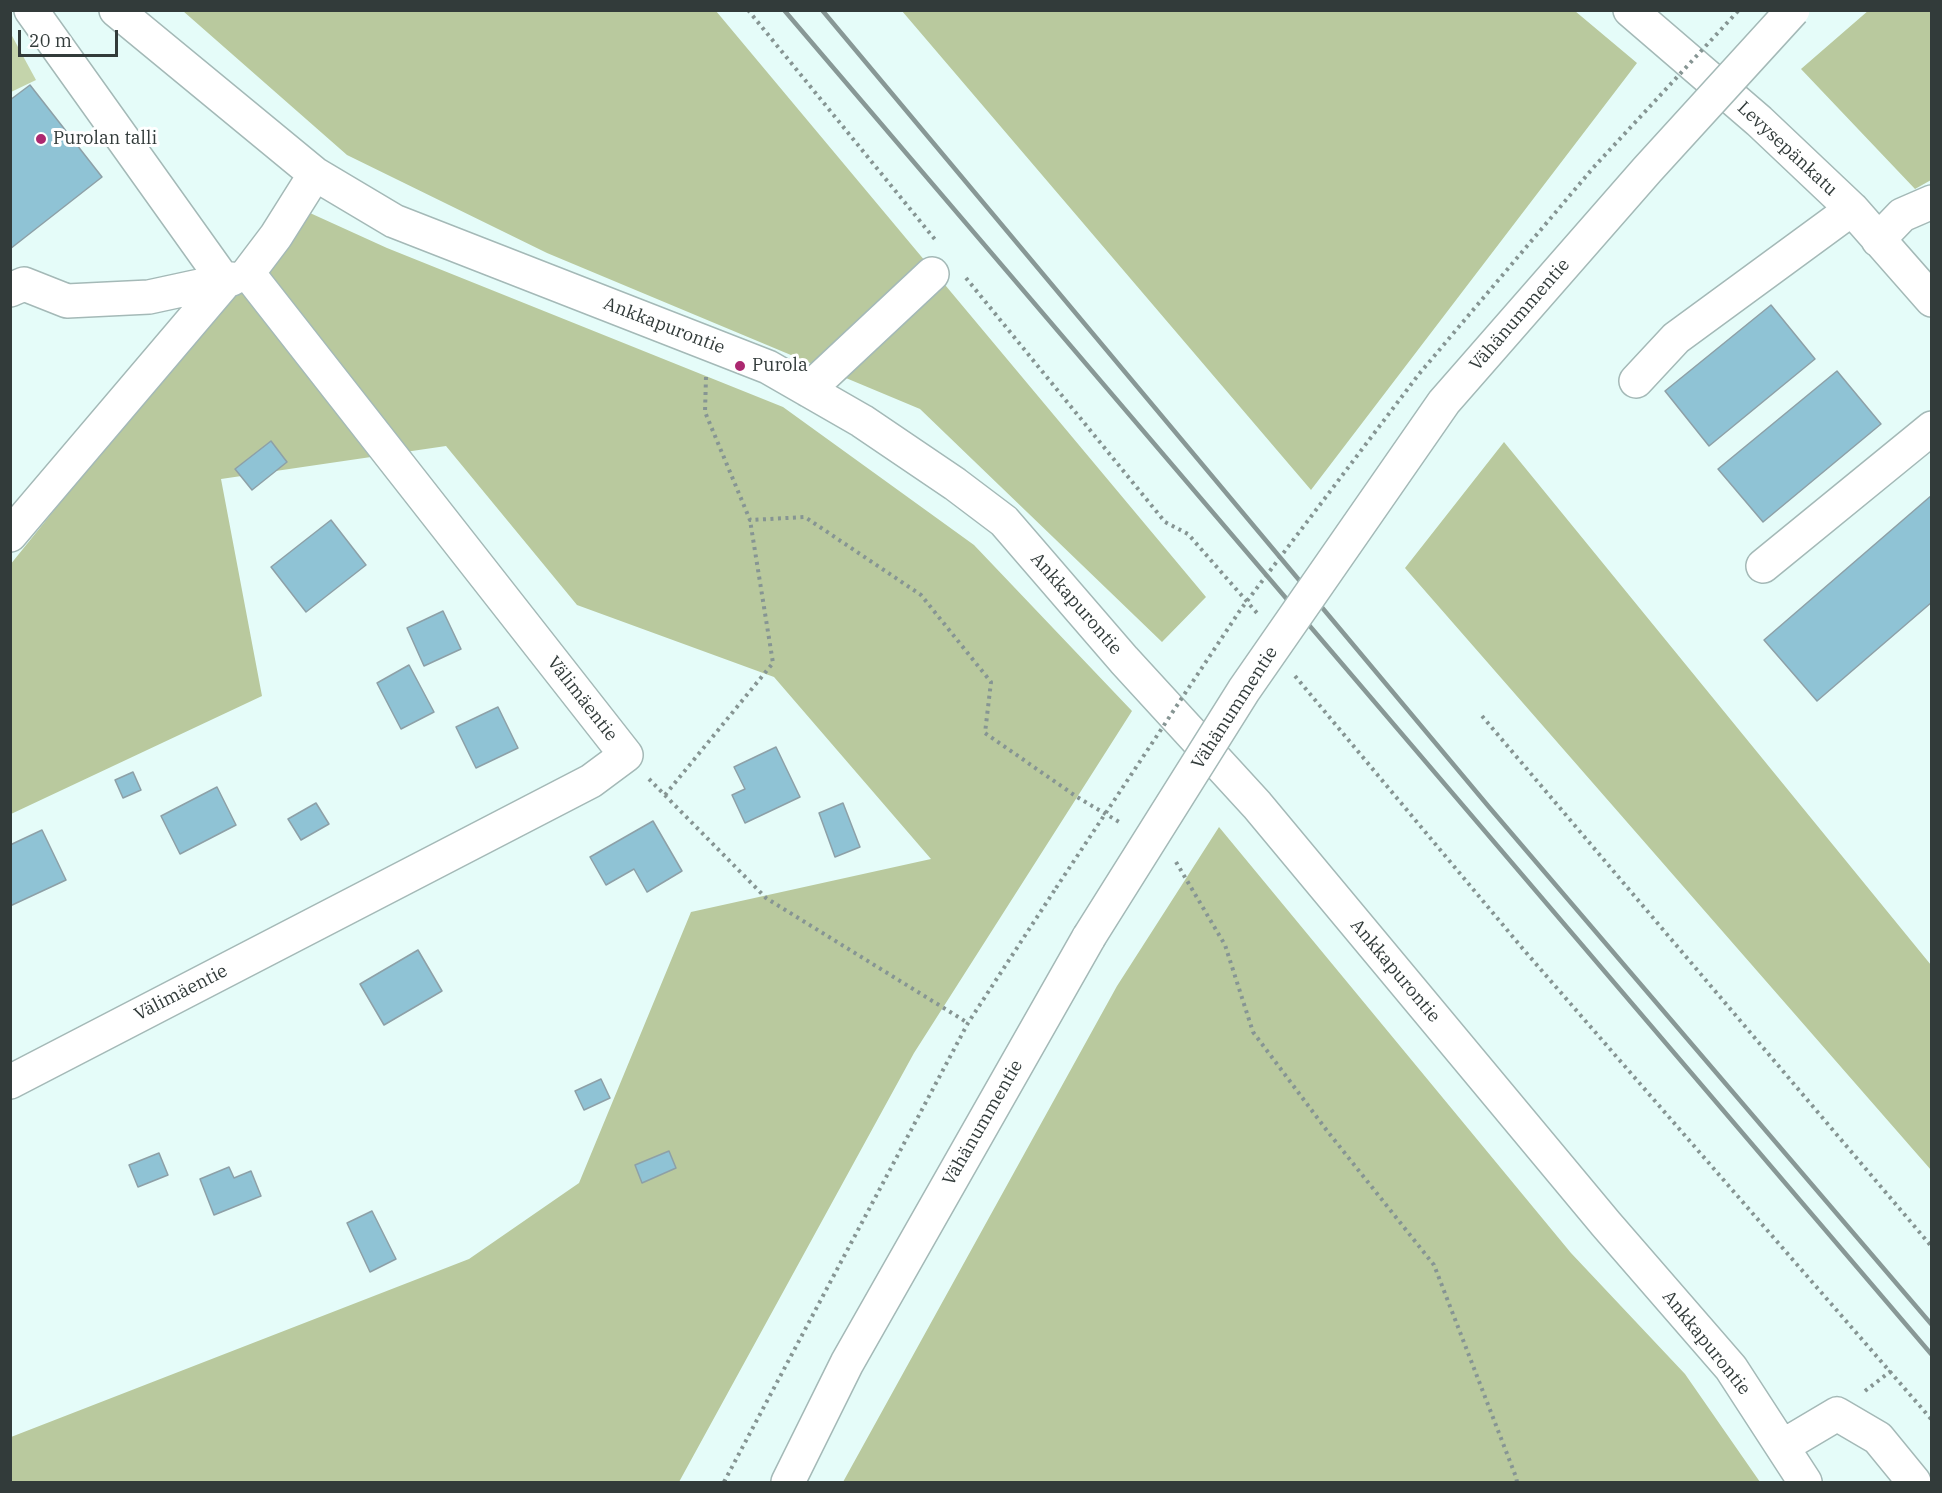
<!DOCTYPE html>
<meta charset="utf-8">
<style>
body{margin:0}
#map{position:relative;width:1942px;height:1493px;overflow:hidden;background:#e5fcf9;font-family:"IBM Plex Serif",serif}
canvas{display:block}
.frame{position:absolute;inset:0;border:12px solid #323b3a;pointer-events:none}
.scale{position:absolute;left:18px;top:30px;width:100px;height:27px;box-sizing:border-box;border:3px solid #323b3a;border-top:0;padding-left:8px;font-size:18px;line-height:21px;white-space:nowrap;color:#323b3a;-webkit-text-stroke:4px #fff;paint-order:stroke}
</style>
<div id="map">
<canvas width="1942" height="1493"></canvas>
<div class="frame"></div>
<div class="scale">20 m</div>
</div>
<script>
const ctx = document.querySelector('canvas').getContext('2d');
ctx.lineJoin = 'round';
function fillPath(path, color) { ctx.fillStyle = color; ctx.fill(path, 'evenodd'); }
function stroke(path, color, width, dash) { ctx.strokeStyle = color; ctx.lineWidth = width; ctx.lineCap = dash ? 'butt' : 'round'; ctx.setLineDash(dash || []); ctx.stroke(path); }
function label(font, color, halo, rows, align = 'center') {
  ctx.font = font + ' "IBM Plex Serif",serif'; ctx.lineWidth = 6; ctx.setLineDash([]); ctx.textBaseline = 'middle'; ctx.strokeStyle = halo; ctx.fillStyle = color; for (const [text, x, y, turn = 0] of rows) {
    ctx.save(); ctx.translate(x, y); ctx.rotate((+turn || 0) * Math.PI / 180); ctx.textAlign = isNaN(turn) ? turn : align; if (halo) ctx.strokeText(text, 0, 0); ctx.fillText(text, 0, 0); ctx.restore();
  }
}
const green = new Path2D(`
 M 11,34 L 36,80 L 11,92 L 10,92 Z`);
const forest = new Path2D(`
 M 1869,10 L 1931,11 L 1931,180 L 1915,189 L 1801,69 Z
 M 183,11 L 716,11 L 1206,597 L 1162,642 L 920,409 L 547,253 L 347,155 Z
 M 902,11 L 1575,11 L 1637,63 L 1311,490 Z
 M 310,213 L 387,248 L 783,407 L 974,545 L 1132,711 L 914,1053 L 679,1482 L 11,1482 L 11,1437 L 469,1259 L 579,1183 L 691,912 L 931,859 L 774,677 L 577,605 L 446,446 L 221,479 L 262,696 L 11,814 L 10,565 L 226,297 Z
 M 1504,442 L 1931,965 L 1931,1170 L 1405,568 Z
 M 1219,827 L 1571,1253 L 1685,1374 L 1760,1482 L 843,1482 L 1117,986 Z`);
const building = new Path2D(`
 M 30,85 L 102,177 L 10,249 L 10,100 Z
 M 1771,305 L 1815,359 L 1709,446 L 1665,391 Z
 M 1837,371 L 1881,424 L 1763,522 L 1718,469 Z
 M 271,441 L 287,462 L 252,490 L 235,469 Z
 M 1932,495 L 1932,602 L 1817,701 L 1764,640 Z
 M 331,520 L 366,565 L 306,612 L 271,567 Z
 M 443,611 L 461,649 L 424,666 L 407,628 Z
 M 409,665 L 434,712 L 401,729 L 377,683 Z
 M 498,707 L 518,748 L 476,768 L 456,727 Z
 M 776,747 L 800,797 L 745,823 L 732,795 L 745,789 L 734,767 Z
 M 133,772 L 141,790 L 123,798 L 115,780 Z
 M 217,787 L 236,825 L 180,854 L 161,816 Z
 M 316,803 L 329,824 L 301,840 L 288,819 Z
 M 843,803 L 860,847 L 835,857 L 819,813 Z
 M 653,821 L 682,871 L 647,892 L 634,869 L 606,885 L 590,857 Z
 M 42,830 L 66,880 L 10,906 L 10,845 Z
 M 418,950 L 442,991 L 384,1025 L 360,984 Z
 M 601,1079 L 610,1098 L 584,1110 L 575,1091 Z
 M 669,1151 L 676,1168 L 642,1183 L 635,1165 Z
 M 159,1153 L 168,1175 L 138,1187 L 129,1165 Z
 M 229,1167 L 234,1178 L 251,1171 L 261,1196 L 214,1215 L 200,1179 Z
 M 372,1211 L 396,1259 L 370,1272 L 347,1223 Z`);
const path = new Path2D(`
 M 748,10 L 937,242
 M 966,278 L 1165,522 L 1188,534 L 1257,613
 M 706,377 L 705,412 L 750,520 L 805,517 L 921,595 L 991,682 L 985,733 L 1077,797 L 1121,823
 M 1295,676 L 1523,949 L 1932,1420
 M 1482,716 L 1932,1247
 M 649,779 L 766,898 L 968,1023
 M 665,795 L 773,663 L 750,520
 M 1176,862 L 1225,945 L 1253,1032 L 1328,1132 L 1434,1265 L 1516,1477 L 1517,1482
 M 1865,1391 L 1891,1371
 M 724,1482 L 968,1023 L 1056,888`);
const minor = new Path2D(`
 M 116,10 L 315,174 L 394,221 L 768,367 L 862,421 L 955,484 L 1004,521 L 1124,660 L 1257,805 L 1606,1224 L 1731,1368 L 1805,1482
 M 1630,10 L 1759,121 L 1852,209 L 1932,300
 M 1878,240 L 1902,215 L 1932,202
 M 10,290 L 24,284 L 67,301 L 149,297 L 232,279
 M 1636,381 L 1676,338 L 1852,209
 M 808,390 L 932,274
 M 10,535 L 225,282 L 31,10
 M 1763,566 L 1932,428
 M 10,1082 L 591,781 L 626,755 L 248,273 L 276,236 L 315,174
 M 1783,1446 L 1837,1414 L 1878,1438 L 1914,1482`);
const major = new Path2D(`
 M 788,1482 L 847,1363 L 1089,937`);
const rail = new Path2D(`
 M 784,10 L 1932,1355
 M 822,10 L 1489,807 L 1932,1325`);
const pathBridge = new Path2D(`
 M 1056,888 L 1241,609 L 1419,374 L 1593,168 L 1739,10`);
const majorBridge = new Path2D(`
 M 1089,937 L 1244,690 L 1444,402 L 1647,170 L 1793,10`);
const markers = [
 [41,139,6,"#ac2870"],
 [740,366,6,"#ac2870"]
];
const poiNames = [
 ["Purolan talli",53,139],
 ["Purola",752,366]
];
const streetNames = [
 ["Levysepänkatu",1787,149,43],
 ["Vähänummentie",1520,315,-49],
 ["Ankkapurontie",664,326,21],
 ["Ankkapurontie",1076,604,49],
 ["Välimäentie",582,699,52],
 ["Vähänummentie",1235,708,-57],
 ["Ankkapurontie",1395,971,50],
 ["Välimäentie",181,993,-27],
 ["Vähänummentie",983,1123,-60],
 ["Ankkapurontie",1706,1343,51]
];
fillPath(green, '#c4d4ab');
fillPath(forest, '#b9c99e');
fillPath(building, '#8fc3d5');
stroke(building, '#8da0a7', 1.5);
stroke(minor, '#a4b9b7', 36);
stroke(major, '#a4b9b7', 36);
stroke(path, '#869593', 4, [3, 4.5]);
stroke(minor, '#fff', 33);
stroke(major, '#fff', 33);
stroke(rail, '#889896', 4.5);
stroke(majorBridge, '#a4b9b7', 36, []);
stroke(pathBridge, '#869593', 4, [3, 4.5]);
stroke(majorBridge, '#fff', 33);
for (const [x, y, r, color] of markers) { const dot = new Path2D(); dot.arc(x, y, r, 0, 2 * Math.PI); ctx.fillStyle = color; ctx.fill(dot); stroke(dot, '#fff', 2); }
label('18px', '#323b3a', '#fff', poiNames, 'left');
label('18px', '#323b3a', '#fff', streetNames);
</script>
